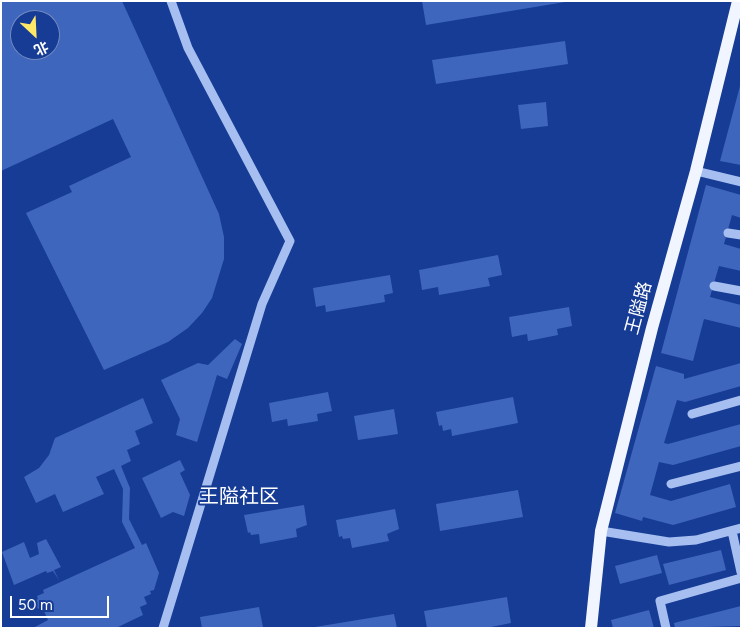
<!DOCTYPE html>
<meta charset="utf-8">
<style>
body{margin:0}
#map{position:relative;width:742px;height:629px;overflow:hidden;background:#163c95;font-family:Figtree,"Noto Sans SC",sans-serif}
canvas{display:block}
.frame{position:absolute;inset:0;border:2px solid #fff;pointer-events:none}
.north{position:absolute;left:10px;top:10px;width:50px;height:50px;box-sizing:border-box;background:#163c95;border:1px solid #738abf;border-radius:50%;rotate:155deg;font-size:14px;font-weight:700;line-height:20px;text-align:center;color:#fff}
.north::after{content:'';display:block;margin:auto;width:18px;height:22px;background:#ffe867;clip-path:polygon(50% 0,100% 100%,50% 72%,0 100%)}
.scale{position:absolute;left:10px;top:596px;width:99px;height:22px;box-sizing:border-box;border:2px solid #fff;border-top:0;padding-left:6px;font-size:15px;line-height:18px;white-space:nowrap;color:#fff;-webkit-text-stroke:4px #163c95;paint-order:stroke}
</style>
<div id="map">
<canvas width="742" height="629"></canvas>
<div class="frame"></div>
<div class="north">北</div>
<div class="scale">50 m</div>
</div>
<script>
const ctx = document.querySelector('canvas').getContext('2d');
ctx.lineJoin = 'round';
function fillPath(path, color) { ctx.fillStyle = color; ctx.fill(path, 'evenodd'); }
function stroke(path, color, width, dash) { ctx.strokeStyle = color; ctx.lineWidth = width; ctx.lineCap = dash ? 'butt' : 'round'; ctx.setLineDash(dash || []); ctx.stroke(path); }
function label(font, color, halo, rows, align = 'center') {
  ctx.font = font + ' Figtree,"Noto Sans SC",sans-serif'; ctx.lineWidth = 4; ctx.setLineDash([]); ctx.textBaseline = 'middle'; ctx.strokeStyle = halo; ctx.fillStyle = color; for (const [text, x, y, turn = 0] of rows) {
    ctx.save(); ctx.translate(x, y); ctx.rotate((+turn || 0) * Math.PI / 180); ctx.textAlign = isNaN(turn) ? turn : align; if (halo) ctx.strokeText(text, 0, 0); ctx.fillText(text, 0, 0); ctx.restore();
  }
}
const building = new Path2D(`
 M 1,1 L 122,1 L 219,214 L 224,237 L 224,259 L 212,298 L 202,313 L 188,328 L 168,342 L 104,370 L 26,213 L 72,192 L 69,186 L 131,157 L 113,119 L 1,171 ZM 20,20 L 50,20 L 50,50 L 20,50 Z
 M 422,1 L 565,1 L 565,2 L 426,25 Z
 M 565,41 L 568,64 L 436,84 L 432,60 Z
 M 740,86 L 741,86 L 741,165 L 720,161 Z
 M 546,102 L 548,126 L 521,129 L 518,105 Z
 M 706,185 L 741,195 L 741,218 L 732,215 L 724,244 L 741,249 L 741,271 L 719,266 L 710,297 L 741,305 L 741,328 L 704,319 L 693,361 L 661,353 Z
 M 498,255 L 502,275 L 488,278 L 490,286 L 439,295 L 438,287 L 422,290 L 419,270 Z
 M 390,275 L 393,293 L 384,295 L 385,302 L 326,312 L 325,305 L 316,307 L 313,288 Z
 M 569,307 L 572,326 L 557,329 L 558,335 L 528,341 L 527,334 L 512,337 L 509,317 Z
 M 235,339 L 242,344 L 227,379 L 217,375 L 197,442 L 176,435 L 180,419 L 161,380 L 198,363 L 208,365 Z
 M 741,363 L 741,386 L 685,402 L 677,400 L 664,443 L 668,444 L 741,424 L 741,446 L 673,465 L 659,462 L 650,495 L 671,501 L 730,484 L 736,507 L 673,525 L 643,517 L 642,521 L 615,513 L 656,366 L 684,374 L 684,379 Z
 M 328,392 L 332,411 L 317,414 L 318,421 L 288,426 L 287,419 L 272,422 L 269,403 Z
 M 513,397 L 518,423 L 452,436 L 451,429 L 443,431 L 442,425 L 439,426 L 436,412 Z
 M 143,398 L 153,423 L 135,431 L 140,444 L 127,450 L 131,461 L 121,466 L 130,488 L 129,519 L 142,545 L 146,543 L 159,573 L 154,590 L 150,591 L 151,594 L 144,597 L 147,604 L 140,607 L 143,615 L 116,628 L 33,628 L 48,620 L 42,607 L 38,609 L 34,601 L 38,599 L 37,596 L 44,593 L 43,590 L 135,548 L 122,522 L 123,489 L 114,469 L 96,477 L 104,494 L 63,512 L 55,494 L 36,503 L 24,477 L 39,468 L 49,455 L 55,438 Z
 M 394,409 L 398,434 L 358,440 L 354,416 Z
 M 180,460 L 185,470 L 180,473 L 190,495 L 184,516 L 173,512 L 161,518 L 142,478 Z
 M 518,490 L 523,517 L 440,531 L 436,504 Z
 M 304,505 L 307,525 L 296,529 L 297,537 L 260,544 L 259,534 L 251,535 L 250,532 L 248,533 L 244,515 Z
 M 395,509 L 399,529 L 387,534 L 389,541 L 352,548 L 350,538 L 343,539 L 342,536 L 339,537 L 336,520 Z
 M 46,539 L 61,567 L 54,570 L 59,580 L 53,571 L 47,573 L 46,571 L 14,585 L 2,552 L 24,542 L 30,558 L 39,554 L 37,543 Z
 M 721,550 L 726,570 L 669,585 L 663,564 Z
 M 657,555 L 662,573 L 620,584 L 615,566 Z
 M 507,597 L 511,623 L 486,628 L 427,628 L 424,611 Z
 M 741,606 L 741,626 L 675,628 L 674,623 Z
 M 259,607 L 263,627 L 202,628 L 200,617 Z
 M 649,610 L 654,628 L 613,628 L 611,620 Z
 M 394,614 L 397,628 L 315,628 L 315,627 Z`);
const minor = new Path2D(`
 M 696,171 L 741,182
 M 728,233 L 741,235
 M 714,286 L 741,291
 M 692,414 L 741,400
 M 671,484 L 741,466
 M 601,531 L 669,542 L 696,540 L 741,528
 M 732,531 L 741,572
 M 163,628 L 262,304 L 290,241 L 188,48 L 171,1
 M 666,628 L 660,601 L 741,578`);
const major = new Path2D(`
 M 591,628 L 601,531 L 652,328 L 696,171 L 738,1`);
const streetNames = [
 ["王隘路",639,308,-75]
];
const quarterNames = [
 ["王隘社区",239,497]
];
fillPath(building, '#3f66bd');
stroke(minor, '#a7bef1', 9);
stroke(major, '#f1f5ff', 12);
label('18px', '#fff', '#163c95', streetNames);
label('20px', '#fff', '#163c95', quarterNames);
</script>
